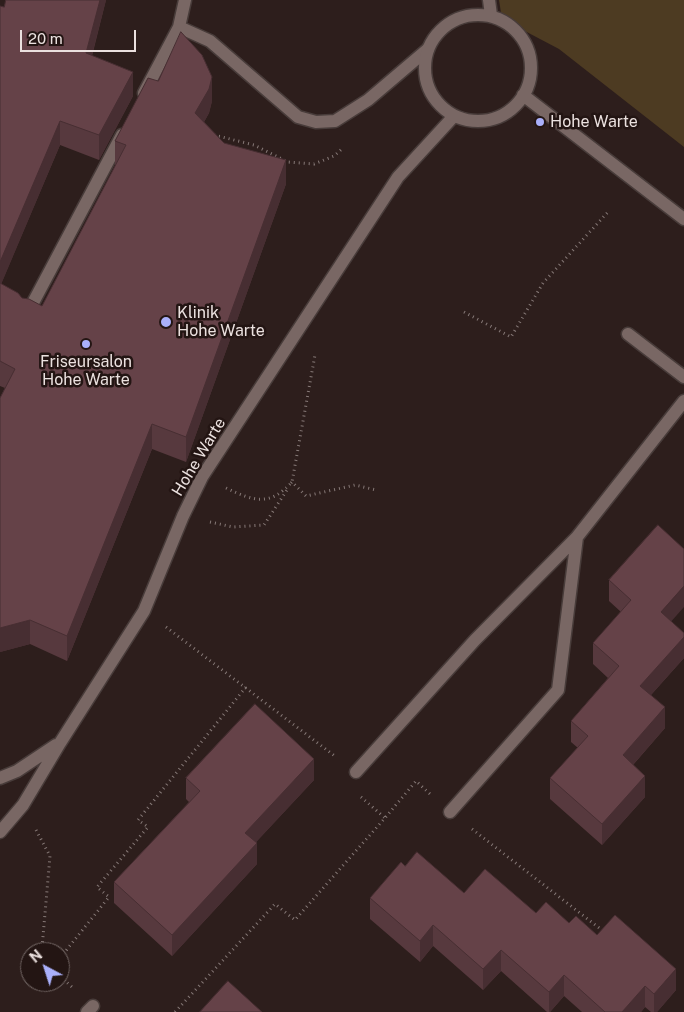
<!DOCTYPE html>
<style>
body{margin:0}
#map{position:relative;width:684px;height:1012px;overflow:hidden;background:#2d1e1c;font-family:"Public Sans",sans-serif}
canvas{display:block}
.north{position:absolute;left:20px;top:942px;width:50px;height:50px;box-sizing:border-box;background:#231513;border:1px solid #736765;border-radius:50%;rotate:320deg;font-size:14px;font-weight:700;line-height:20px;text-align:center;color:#ebe1df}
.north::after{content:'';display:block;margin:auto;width:18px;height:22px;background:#aab0fb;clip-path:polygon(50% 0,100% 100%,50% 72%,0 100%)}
.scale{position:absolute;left:20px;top:30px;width:116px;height:22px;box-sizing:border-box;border:2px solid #ebe1df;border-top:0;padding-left:6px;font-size:15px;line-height:18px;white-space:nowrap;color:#ebe1df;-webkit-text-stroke:4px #231513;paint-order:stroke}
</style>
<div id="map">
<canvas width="684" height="1012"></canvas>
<div class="north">N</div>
<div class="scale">20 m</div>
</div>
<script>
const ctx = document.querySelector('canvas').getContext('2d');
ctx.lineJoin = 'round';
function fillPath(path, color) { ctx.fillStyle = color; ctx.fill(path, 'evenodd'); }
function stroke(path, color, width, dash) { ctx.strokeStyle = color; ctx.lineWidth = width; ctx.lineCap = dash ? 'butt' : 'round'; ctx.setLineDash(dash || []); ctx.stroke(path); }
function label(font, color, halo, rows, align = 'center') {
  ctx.font = font + ' "Public Sans",sans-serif'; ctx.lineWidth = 5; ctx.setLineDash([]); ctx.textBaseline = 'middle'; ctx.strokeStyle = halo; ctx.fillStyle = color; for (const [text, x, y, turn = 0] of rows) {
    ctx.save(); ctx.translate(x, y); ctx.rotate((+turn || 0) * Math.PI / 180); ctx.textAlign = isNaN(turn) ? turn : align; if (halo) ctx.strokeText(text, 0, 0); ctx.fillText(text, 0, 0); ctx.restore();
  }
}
const green = new Path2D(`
 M 499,0 L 684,0 L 684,147 L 559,49 L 502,19 Z`);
const path = new Path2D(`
 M 214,135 L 254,145 L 288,162 L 314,164 L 334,156 L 343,148
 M 464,312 L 511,337 L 543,283 L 608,212
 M 291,483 L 292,482 L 306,496 L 355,485 L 376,490
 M 226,488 C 254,501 269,507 292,482 L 315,355
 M 210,522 L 233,527 L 264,525 L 287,490
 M 166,627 L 336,757
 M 361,797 L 385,818
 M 472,829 L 603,931
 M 36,830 L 50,856 L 42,948 L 44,952
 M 60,958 L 109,897 L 97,887 L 148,827 L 138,820 L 246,687
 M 60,976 L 73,988
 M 175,1012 L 275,904 L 295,920 L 385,818 L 416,781 L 430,794`);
const lane = new Path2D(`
 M 185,0 L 179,27 L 210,41 L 298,117 L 316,122 L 335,121 L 368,100 L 428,49
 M 144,93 L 179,27
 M 26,316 L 122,135
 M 628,334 L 684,377
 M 356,772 L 475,640 L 577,537
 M 0,778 L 17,771 L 56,745
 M 450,812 L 558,690 L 577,537 L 684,401
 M 0,832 L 23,805 L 60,743 L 144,611 L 183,516 L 202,477 L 398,177 L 454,116
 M 87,1012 L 93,1006`);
const secondary = new Path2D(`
 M 489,0 L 491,15
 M425 68a53 53 0 1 1 106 0a53 53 0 1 1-106 0Z
 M 523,95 L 684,219`);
const wall = new Path2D(`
 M 106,0 L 92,56 L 133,96 L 99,160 L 60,145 L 1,284 L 22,298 L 42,306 L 115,166 L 115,141 L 212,101 L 209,113 L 204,122 L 224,143 L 286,184 L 186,462 L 152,449 L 67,661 L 30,644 L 0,652 L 0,398 L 5,388 L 0,386 L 0,6 L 4,7 Z
 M 609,580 L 671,622 L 684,633 L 684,658 L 651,695 L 665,728 L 633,765 L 645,797 L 602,845 L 550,799 L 550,778 L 578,748 L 571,742 L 571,721 L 608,678 L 593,664 L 593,643 L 621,612 L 609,601 Z
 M 186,778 L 314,780 L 256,842 L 257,864 L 172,956 L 114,903 L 114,882 L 189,802 L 186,799 Z
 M 405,866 L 464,893 L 569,923 L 597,935 L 676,990 L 657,1012 L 651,1012 L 645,1007 L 641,1012 L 582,1012 L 564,996 L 550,1012 L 547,1012 L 501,971 L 483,990 L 433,946 L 420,962 L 370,919 L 370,898 Z`);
const shadedWall = new Path2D(`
 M 100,0 L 106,0 L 86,78 L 86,53 Z
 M 133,72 L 133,96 L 99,160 L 99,135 Z
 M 212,77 L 212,101 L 209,113 L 195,138 L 195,113 Z
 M 60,121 L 60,145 L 0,287 L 0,262 Z
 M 286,160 L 286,184 L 186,462 L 186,437 Z
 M 152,424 L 152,449 L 67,661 L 67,636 Z
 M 684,586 L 684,607 L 661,633 L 661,612 Z
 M 30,620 L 30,644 L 0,652 L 0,628 Z
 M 684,637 L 684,658 L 640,707 L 640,686 Z
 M 665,707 L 665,728 L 623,776 L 623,755 Z
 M 314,759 L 314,780 L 245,854 L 245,833 Z
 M 645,776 L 645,797 L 602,845 L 602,824 Z
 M 257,843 L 257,864 L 172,956 L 172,935 Z
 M 433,925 L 433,946 L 420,962 L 420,941 Z
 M 501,950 L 501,971 L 483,990 L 483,969 Z
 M 676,969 L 676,990 L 657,1012 L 654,1012 L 654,994 Z
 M 564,975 L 564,996 L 550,1012 L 549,1012 L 549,992 Z
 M 645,986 L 645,1007 L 641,1012 L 622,1012 Z`);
const building = new Path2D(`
 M 6,0 L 100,0 L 86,53 L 133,72 L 99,135 L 60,121 L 0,262 L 0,6 L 4,7 Z
 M 181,32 L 202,55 L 212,77 L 209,89 L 195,113 L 224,143 L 286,160 L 186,437 L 152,424 L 67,636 L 30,620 L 0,628 L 0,398 L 15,369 L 0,361 L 0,283 L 18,293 L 22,298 L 29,299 L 42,306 L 126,145 L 115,141 L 148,78 L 158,81 Z
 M 658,525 L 684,549 L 684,586 L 661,612 L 684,633 L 684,637 L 640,686 L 665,707 L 623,755 L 645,776 L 602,824 L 550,778 L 588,736 L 571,721 L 619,666 L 593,643 L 631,600 L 609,580 Z
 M 255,704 L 314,759 L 245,833 L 257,843 L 172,935 L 114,882 L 200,791 L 186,778 Z
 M 417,852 L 464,893 L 485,869 L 536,913 L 546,902 L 569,923 L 576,916 L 597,935 L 615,915 L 676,969 L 654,994 L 645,986 L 622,1012 L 605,1012 L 564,975 L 549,992 L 501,950 L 483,969 L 433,925 L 420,941 L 370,898 L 401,862 L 405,866 Z
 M 228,981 L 262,1012 L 200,1012 Z`);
const markers = [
 [540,122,5,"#aab0fb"],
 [166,322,6,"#aab0fb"],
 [86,344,5,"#aab0fb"]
];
const poiNames = [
 ["Hohe Warte",550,122],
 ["Klinik",177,313],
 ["Hohe Warte",177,331],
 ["Friseursalon",86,362,"center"],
 ["Hohe Warte",86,380,"center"]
];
const streetNames = [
 ["Hohe Warte",199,457,-59]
];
fillPath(green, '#4d3b22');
stroke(lane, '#483c3a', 15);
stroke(secondary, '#483c3a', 15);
stroke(path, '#877a78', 3, [1, 4]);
stroke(lane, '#796764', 12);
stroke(secondary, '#796764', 12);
fillPath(wall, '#57393e');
fillPath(shadedWall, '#472e32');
fillPath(building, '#654248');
stroke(building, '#472e32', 1);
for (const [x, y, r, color] of markers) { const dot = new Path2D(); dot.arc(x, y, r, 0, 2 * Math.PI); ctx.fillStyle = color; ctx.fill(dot); stroke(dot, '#231513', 2); }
label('16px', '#ebe1df', '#231513', poiNames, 'left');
label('16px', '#ebe1df', '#231513', streetNames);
</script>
